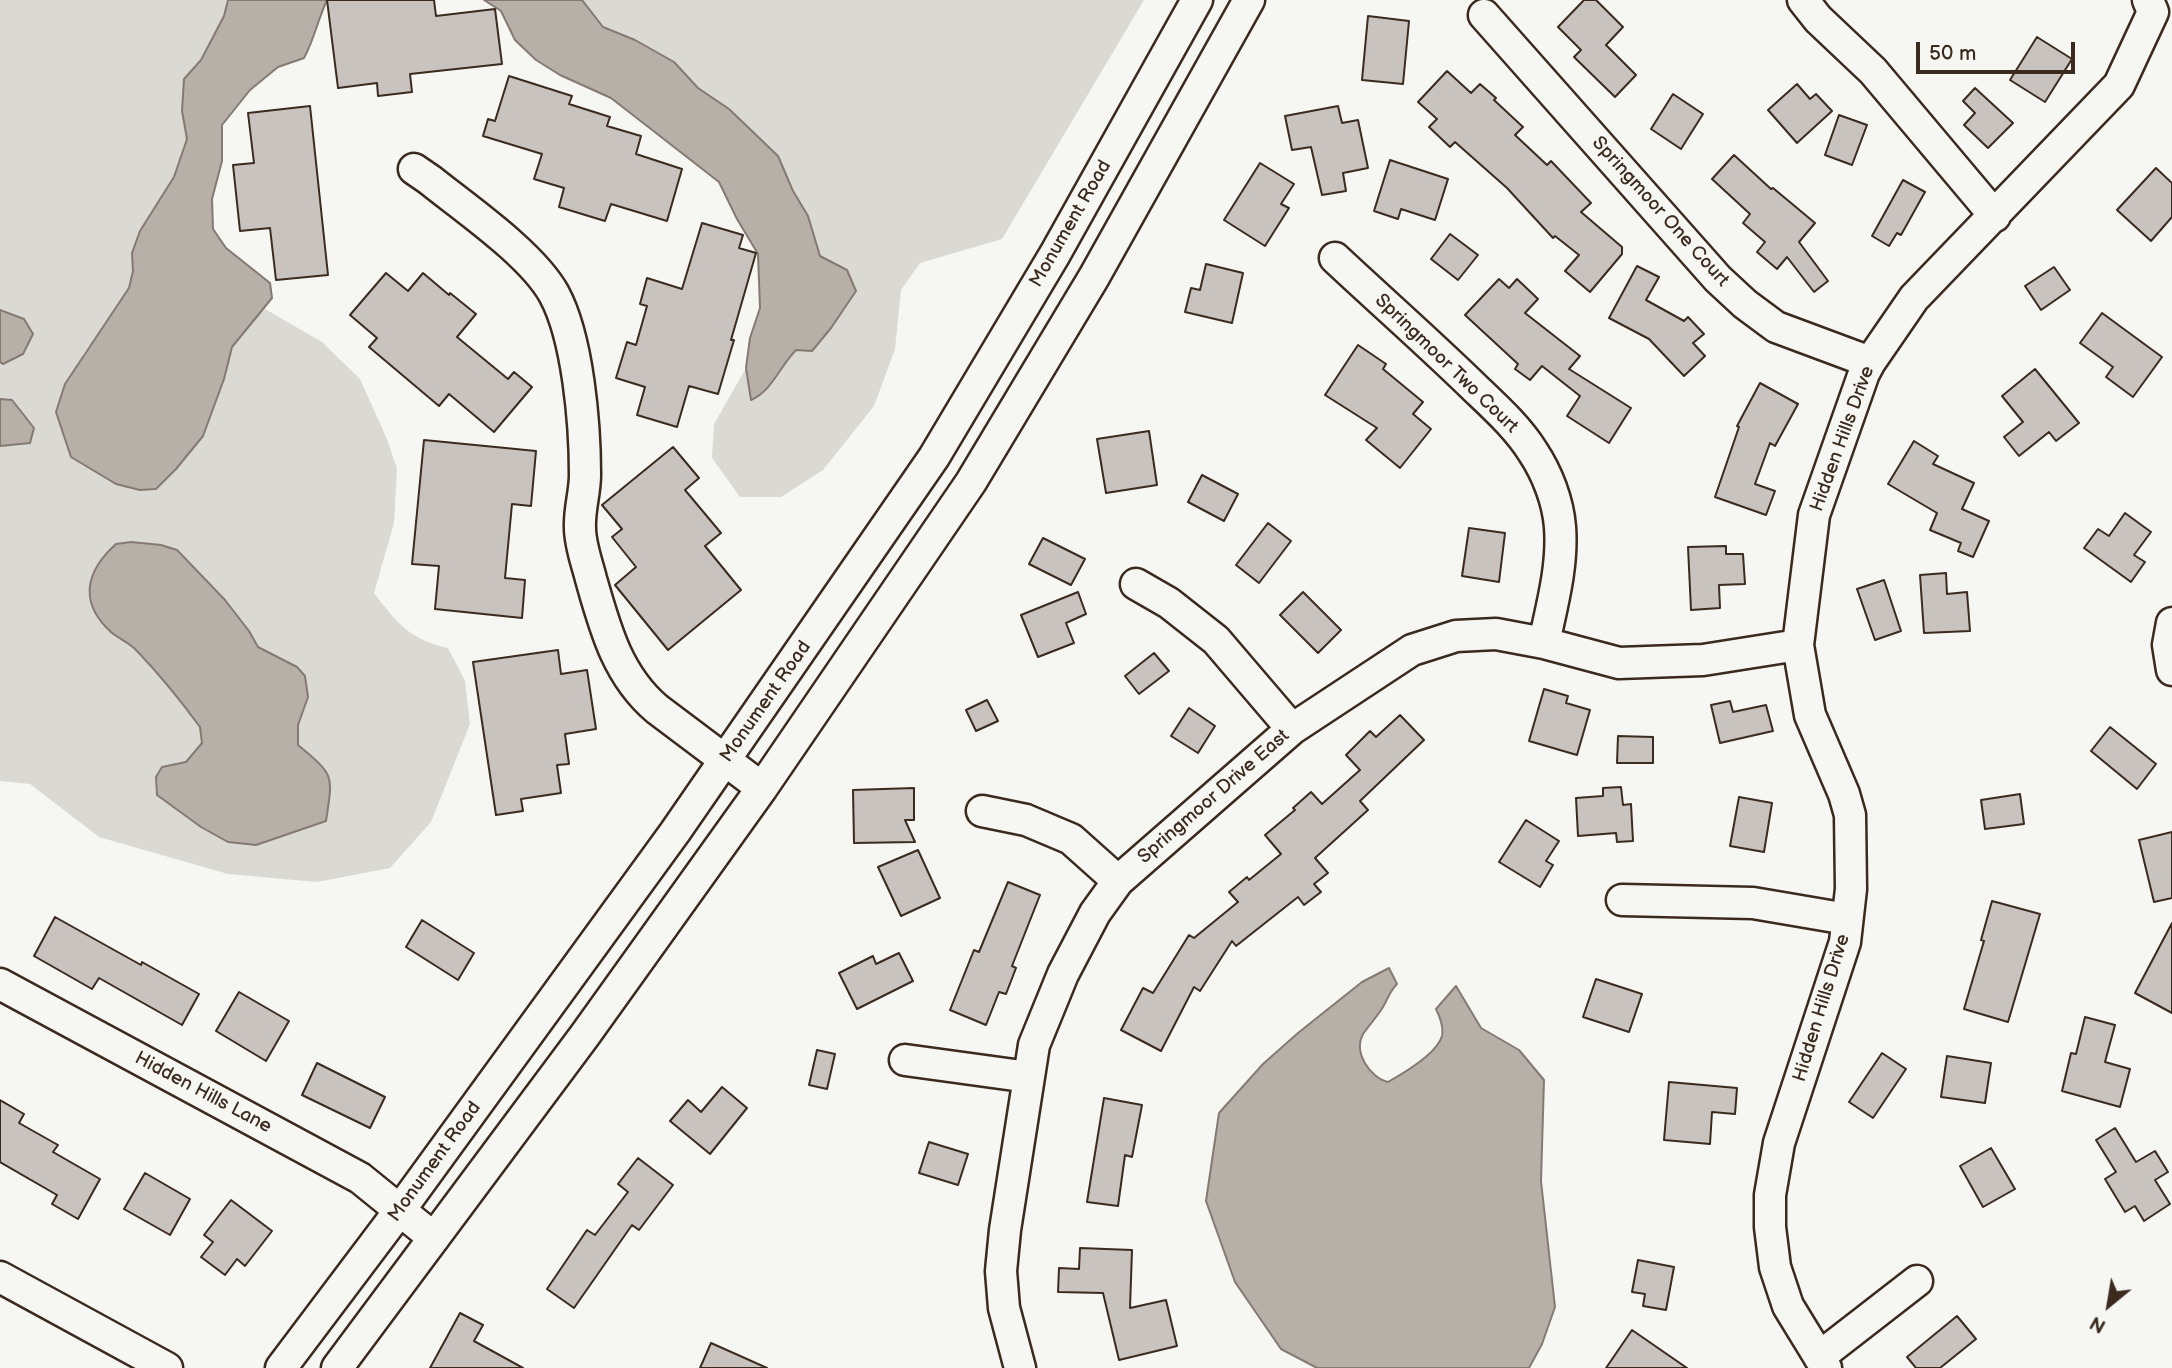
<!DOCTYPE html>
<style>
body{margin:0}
#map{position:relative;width:2172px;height:1368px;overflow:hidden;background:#f6f6f2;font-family:"Balsamiq Sans",sans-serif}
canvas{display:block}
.north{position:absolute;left:2074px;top:1270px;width:70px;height:70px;-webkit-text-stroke:5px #f6f6f2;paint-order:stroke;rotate:210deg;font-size:19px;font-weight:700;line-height:28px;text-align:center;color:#3b2a1e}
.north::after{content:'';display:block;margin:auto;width:24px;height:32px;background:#3b2a1e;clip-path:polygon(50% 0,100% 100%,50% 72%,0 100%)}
.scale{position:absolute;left:1916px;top:42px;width:159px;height:32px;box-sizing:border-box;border:4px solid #3b2a1e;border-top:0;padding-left:9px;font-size:21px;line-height:24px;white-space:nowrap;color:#3b2a1e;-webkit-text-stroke:5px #f6f6f2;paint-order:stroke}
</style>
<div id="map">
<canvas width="2172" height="1368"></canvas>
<div class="north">N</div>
<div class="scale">50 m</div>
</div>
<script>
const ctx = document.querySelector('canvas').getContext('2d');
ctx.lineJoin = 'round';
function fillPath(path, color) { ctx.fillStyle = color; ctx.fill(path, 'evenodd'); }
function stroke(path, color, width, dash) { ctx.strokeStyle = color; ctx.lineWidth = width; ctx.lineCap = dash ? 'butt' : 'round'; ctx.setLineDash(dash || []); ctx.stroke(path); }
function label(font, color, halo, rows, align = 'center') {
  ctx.font = font + ' "Balsamiq Sans",sans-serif'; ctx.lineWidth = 7; ctx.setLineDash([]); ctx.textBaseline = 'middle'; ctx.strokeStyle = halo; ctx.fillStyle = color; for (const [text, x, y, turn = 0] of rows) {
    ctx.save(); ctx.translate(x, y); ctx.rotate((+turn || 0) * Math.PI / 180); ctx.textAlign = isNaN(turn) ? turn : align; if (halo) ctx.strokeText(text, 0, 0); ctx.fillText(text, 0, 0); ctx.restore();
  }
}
const green = new Path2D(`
 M 0,0 L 228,0 L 224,16 L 200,60 L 184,79 L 182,111 L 187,139 L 174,177 L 132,253 L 133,271 L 129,288 L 107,324 L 84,353 L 56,412 L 71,457 L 116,484 L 140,490 L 156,489 L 176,469 L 203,436 L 224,379 L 232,347 L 249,324 L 265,309 L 322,342 L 360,379 L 387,439 L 397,469 L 394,523 L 374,593 C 398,624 409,639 448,648 L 465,681 L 470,724 L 431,822 L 390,868 L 317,882 L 228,874 L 99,837 L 30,784 L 0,781 L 0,446 L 7,446 L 12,400 L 0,399 L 0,362 L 3,364 L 24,319 L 0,310 Z
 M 582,0 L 1144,0 L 1002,239 L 920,263 L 901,290 L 895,349 L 874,406 L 823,470 L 781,497 L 740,497 L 712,458 L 714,424 L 746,368 L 751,400 C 772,391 780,366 796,350 L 812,350 L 831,328 L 856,291 L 847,270 L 820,256 L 808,216 L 793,191 L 778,156 L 729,109 L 698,88 L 674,62 L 635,40 L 603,27 Z`);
const water = new Path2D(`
 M 228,0 L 327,0 C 318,19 314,40 304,58 L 278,67 L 250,90 L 222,125 L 222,161 L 212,199 L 213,229 L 226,248 L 270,283 L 272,298 L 232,347 L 224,379 L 203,436 L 176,469 L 156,489 L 140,490 L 116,484 L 71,457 L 56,412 L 65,384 L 129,288 L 133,271 L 132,253 L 140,231 L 174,177 L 187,139 L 182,111 L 184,79 L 201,60 L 224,16 Z
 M 484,0 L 582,0 L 603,27 L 635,40 L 674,62 L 698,88 L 729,109 L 778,156 L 793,191 L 808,216 L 820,256 L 847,270 L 856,291 L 831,328 L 812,351 L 796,350 C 780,366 772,391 751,400 L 746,368 L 750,338 L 760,308 L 758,254 L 737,219 L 719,182 L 611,98 L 560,75 L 536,60 L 515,40 L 501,11 Z
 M 0,310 L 24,319 L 33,334 L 23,354 L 3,364 L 0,362 Z
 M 0,399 L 12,400 L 34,428 L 30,443 L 0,446 Z
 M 131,542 L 161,545 L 177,550 L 225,600 L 249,631 L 258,647 L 297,667 L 305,676 L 308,697 L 298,725 L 298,745 C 335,776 333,774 326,821 L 256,845 L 228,842 L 201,827 L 157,795 L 156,777 L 162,767 L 186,762 L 202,743 L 200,727 C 181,701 160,675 137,651 C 130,643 119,639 111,632 C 78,602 86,571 116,544 Z
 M 1389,968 L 1397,984 C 1390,991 1388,998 1383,1007 C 1377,1017 1369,1025 1363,1034 C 1353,1052 1370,1078 1388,1082 C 1404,1073 1437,1054 1442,1036 C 1444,1026 1440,1017 1436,1009 L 1456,986 L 1481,1028 L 1519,1050 L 1544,1080 L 1541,1181 L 1555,1307 L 1542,1344 L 1529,1368 L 1317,1368 L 1281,1349 L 1235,1282 L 1206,1201 L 1219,1113 L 1263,1064 L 1298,1033 L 1362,982 Z`);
const building = new Path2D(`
 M 327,0 L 434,0 L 436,16 L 495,9 L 502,64 L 410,74 L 412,92 L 378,96 L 377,83 L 338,88 Z
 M 1584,0 L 1596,0 L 1623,27 L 1606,45 L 1636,75 L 1615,97 L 1574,57 L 1581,50 L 1558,27 Z
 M 1368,16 L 1409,21 L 1403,84 L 1362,80 Z
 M 2037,37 L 2072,59 L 2045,102 L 2010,80 Z
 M 1447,71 L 1471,93 L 1480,84 L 1496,98 L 1494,100 L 1523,127 L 1515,135 L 1547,165 L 1551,161 L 1591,203 L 1581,212 L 1622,247 L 1622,254 L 1590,292 L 1565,271 L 1579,255 L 1555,236 L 1553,238 L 1507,188 L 1455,142 L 1450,147 L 1429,127 L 1437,119 L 1418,102 Z
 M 509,76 L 572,96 L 569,104 L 610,117 L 607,126 L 641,136 L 636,154 L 682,169 L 667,221 L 611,204 L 605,221 L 559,207 L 564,188 L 534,179 L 542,154 L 483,136 L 488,119 L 495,121 Z
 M 1797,84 L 1810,99 L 1816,94 L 1832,111 L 1797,143 L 1768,110 Z
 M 1975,88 L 2013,123 L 1988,148 L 1964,125 L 1975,113 L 1963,101 Z
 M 1673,94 L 1703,114 L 1681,149 L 1651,129 Z
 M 310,106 L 328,275 L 276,280 L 270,228 L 240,231 L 233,165 L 254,163 L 248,113 Z
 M 1338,106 L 1342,123 L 1358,120 L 1368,168 L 1343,173 L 1346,191 L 1322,195 L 1311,147 L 1292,150 L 1285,116 Z
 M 1839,115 L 1867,125 L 1852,165 L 1825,155 Z
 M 1734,155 L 1771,189 L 1773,188 L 1815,223 L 1799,242 L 1828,281 L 1814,292 L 1787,257 L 1777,269 L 1757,252 L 1765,242 L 1743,223 L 1750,214 L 1712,179 Z
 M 1390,160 L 1448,179 L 1435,220 L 1401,209 L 1398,219 L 1374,211 Z
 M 1260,163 L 1294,184 L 1281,204 L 1289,208 L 1265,246 L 1224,220 Z
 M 2156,168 L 2172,183 L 2172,217 L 2151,241 L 2117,210 Z
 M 1903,180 L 1925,192 L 1901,235 L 1897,233 L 1889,246 L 1872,236 Z
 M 702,223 L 743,235 L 739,248 L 756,253 L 731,340 L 734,340 L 718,394 L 689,386 L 677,427 L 637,415 L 645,387 L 616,378 L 627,342 L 636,345 L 647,306 L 640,304 L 647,278 L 682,289 Z
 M 1450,234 L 1478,255 L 1458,280 L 1431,259 Z
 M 1206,264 L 1243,273 L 1232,323 L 1185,312 L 1191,288 L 1200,290 Z
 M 1637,266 L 1659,277 L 1646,300 L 1684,321 L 1688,317 L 1704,334 L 1693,343 L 1705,356 L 1684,376 L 1649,339 L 1609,318 Z
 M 2054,267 L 2070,290 L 2041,310 L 2025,286 Z
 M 386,273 L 408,291 L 423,273 L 449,295 L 450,293 L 476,314 L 457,337 L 508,379 L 514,372 L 532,387 L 494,432 L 449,394 L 439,406 L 369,347 L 377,338 L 350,315 Z
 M 1499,279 L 1509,288 L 1517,279 L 1538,299 L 1525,313 L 1580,356 L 1569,369 L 1631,408 L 1609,443 L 1567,416 L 1580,396 L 1542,366 L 1530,380 L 1515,369 L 1518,364 L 1465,315 Z
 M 2102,313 L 2162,357 L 2133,397 L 2106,377 L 2113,367 L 2080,343 Z
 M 1358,345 L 1386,364 L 1383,369 L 1423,402 L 1413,414 L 1431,429 L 1400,468 L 1366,440 L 1377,428 L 1325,395 Z
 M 2035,369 L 2079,423 L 2056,441 L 2049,432 L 2019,456 L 2004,437 L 2023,422 L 2002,396 Z
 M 1760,383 L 1798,404 L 1775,446 L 1770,443 L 1755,484 L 1775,491 L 1766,515 L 1715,497 L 1739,427 L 1737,426 Z
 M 1149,431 L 1157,485 L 1106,493 L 1097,439 Z
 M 424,440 L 536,451 L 531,506 L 512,504 L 505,578 L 525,580 L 522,618 L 435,609 L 439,566 L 412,564 Z
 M 1914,441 L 1938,456 L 1933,464 L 1974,483 L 1962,509 L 1989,521 L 1973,557 L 1958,551 L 1961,543 L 1930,530 L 1937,513 L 1888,484 Z
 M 673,447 L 699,478 L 685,490 L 721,533 L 705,546 L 741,590 L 668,650 L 615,585 L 636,567 L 612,537 L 622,529 L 602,505 Z
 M 1202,475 L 1238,494 L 1224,521 L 1188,502 Z
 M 2125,513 L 2151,532 L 2134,555 L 2145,562 L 2131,582 L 2084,548 L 2098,529 L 2109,536 Z
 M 1268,523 L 1291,541 L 1259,583 L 1236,565 Z
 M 1469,528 L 1505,533 L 1499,582 L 1462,576 Z
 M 1043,538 L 1085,559 L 1071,585 L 1029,564 Z
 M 1726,546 L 1726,554 L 1743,554 L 1745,584 L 1719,585 L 1720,608 L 1691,610 L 1688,547 Z
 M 1946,573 L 1947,594 L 1967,592 L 1970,631 L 1924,633 L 1920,575 Z
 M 1884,580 L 1901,631 L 1875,640 L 1857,589 Z
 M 1078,592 L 1086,614 L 1066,623 L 1074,643 L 1038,657 L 1021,615 Z
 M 1303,592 L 1341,630 L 1318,653 L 1280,615 Z
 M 558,650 L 561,674 L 587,670 L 596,729 L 565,734 L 569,764 L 557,765 L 561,793 L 521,799 L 523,811 L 496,815 L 473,662 Z
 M 1154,653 L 1169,671 L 1139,694 L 1125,676 Z
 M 1544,689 L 1568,696 L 1566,703 L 1590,710 L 1577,755 L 1529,741 Z
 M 987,700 L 998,721 L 976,731 L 966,710 Z
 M 1730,701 L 1733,712 L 1766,705 L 1773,731 L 1720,743 L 1711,705 Z
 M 1189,708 L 1215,726 L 1198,753 L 1171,736 Z
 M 1400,715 L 1424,740 L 1360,801 L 1368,810 L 1315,858 L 1328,873 L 1314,884 L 1321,892 L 1304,905 L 1298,897 L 1236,946 L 1232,941 L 1200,991 L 1194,987 L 1161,1051 L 1121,1030 L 1143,988 L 1153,993 L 1189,935 L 1194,938 L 1238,902 L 1229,892 L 1247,877 L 1249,880 L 1281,854 L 1265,835 L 1295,810 L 1293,808 L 1311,792 L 1322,804 L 1360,770 L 1346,755 L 1370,731 L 1376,737 Z
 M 2110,727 L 2156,764 L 2137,789 L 2091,751 Z
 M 1618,736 L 1653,737 L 1653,763 L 1617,763 Z
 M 1621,787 L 1623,805 L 1631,804 L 1633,841 L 1617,842 L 1616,833 L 1578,836 L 1576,798 L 1603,796 L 1603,788 Z
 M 914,788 L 914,820 L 905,820 L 915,842 L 854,843 L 853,790 Z
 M 2020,794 L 2024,824 L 1985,829 L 1981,800 Z
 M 1739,797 L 1772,803 L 1764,852 L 1730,846 Z
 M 1526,820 L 1559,841 L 1546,861 L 1553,865 L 1540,887 L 1499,862 Z
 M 2172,832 L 2172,898 L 2154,902 L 2139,840 Z
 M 918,850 L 940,898 L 901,916 L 878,867 Z
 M 1008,882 L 1040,895 L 1012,966 L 1016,968 L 1006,994 L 999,992 L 986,1025 L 950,1010 L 974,950 L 979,952 Z
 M 1992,901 L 2040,914 L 2008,1022 L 1964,1009 L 1984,941 L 1981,940 Z
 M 55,917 L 141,965 L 142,962 L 199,994 L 182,1025 L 99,978 L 92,989 L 34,956 Z
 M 422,920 L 474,953 L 458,980 L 406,947 Z
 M 2172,923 L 2172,1013 L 2135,993 Z
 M 899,953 L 913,981 L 857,1009 L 839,973 L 873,956 L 876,964 Z
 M 1596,979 L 1642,994 L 1629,1032 L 1583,1017 Z
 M 239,992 L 289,1021 L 266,1061 L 216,1031 Z
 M 2085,1017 L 2115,1025 L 2105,1062 L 2130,1069 L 2120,1107 L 2062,1091 L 2071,1053 L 2076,1054 Z
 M 817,1050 L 835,1054 L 827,1089 L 809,1085 Z
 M 1882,1053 L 1906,1069 L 1873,1118 L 1849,1102 Z
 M 1947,1056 L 1991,1063 L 1985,1103 L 1941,1097 Z
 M 317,1063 L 385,1097 L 370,1128 L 302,1095 Z
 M 1669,1082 L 1737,1088 L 1735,1114 L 1712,1112 L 1710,1144 L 1664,1140 Z
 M 722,1087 L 747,1108 L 710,1154 L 670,1121 L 688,1100 L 701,1112 Z
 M 1104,1098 L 1142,1105 L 1132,1157 L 1125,1155 L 1118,1206 L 1087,1202 Z
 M 0,1100 L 24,1114 L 19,1123 L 58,1145 L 53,1152 L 100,1179 L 78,1219 L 52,1204 L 57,1195 L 0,1162 Z
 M 2115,1128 L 2136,1162 L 2155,1151 L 2168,1172 L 2155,1180 L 2170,1204 L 2144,1221 L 2135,1206 L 2125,1212 L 2105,1179 L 2116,1172 L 2096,1140 Z
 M 929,1142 L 968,1154 L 958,1185 L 919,1173 Z
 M 1991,1148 L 2015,1189 L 1983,1207 L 1960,1166 Z
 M 638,1158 L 673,1185 L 639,1230 L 632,1225 L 574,1308 L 547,1289 L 587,1230 L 595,1235 L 628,1192 L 618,1184 Z
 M 145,1173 L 190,1199 L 170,1235 L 124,1209 Z
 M 231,1200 L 272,1231 L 245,1266 L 237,1259 L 225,1275 L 201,1257 L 213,1242 L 204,1235 Z
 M 1080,1248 L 1132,1250 L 1130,1308 L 1166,1300 L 1177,1346 L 1119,1360 L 1103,1293 L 1058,1292 L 1059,1268 L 1079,1269 Z
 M 1638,1260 L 1674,1267 L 1666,1310 L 1643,1306 L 1645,1294 L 1632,1292 Z
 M 460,1313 L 483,1325 L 474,1341 L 523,1368 L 430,1368 Z
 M 1957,1316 L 1976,1339 L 1940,1368 L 1916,1368 L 1907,1357 Z
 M 1632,1330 L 1687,1368 L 1606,1368 Z
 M 711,1343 L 767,1368 L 700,1368 Z`);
const minor = new Path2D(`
 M 1803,0 L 1818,19 L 1873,71 L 1995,216
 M 1484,15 L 1718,279 L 1745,304 L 1776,327 L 1870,362
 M 414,169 L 430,180 C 466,209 532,254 554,294 C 578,338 585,424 585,475 C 585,493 579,510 580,528 C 580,545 587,563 591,579 C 605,628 617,675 657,709 L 762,788
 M 1335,258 C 1382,302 1430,344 1476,389 C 1496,408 1518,428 1533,452 C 1547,473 1558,501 1560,527 C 1563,566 1552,605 1544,643
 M 1136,584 L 1169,603 L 1216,640 L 1292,729
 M 2172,623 L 2168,645 L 2172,670
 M 982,811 L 1026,820 L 1071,839 L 1118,881
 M 1622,900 L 1753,903 L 1847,919
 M 0,984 L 360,1178 L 434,1238
 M 905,1060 L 1029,1077
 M 0,1277 L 167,1368
 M 1819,1357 L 1917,1281
 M 281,1368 L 400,1210 L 675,832 L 934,457 L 1055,254 L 1197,0
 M 337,1368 L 585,1035 L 762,788 L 971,482 L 1094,277 L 1249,0
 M 1020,1368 L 1004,1308 L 1001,1271 L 1005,1230 L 1034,1045 L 1063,974 L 1095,913 L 1118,881 L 1292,729 L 1412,650 L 1456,636 L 1496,634 L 1544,643 L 1619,663 L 1703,660 L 1798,645
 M 1826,1368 L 1788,1306 L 1775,1267 L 1770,1227 L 1770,1195 L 1779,1143 L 1845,942 L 1851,889 L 1850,815 L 1844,794 L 1810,715 L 1798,645 L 1814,515 L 1864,373 L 1870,362 L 1914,298 L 2119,85 L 2153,12 L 2148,0`);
const streetNames = [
 ["Springmoor One Court",1660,212,48],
 ["Monument Road",1071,224,-60],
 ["Springmoor Two Court",1446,364,44],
 ["Hidden Hills Drive",1843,439,-70],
 ["Monument Road",766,702,-55],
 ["Springmoor Drive East",1214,797,-41],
 ["Hidden Hills Drive",1822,1008,-73],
 ["Hidden Hills Lane",203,1093,28],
 ["Monument Road",435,1162,-54]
];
fillPath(green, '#dad9d3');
fillPath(water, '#b6b0a9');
stroke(water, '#857a71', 2);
fillPath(building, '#c8c3be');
stroke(building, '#3b2a1e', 2);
stroke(minor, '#3b2a1e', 35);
stroke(minor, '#f6f6f2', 30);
label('19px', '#3b2a1e', '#f6f6f2', streetNames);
</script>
